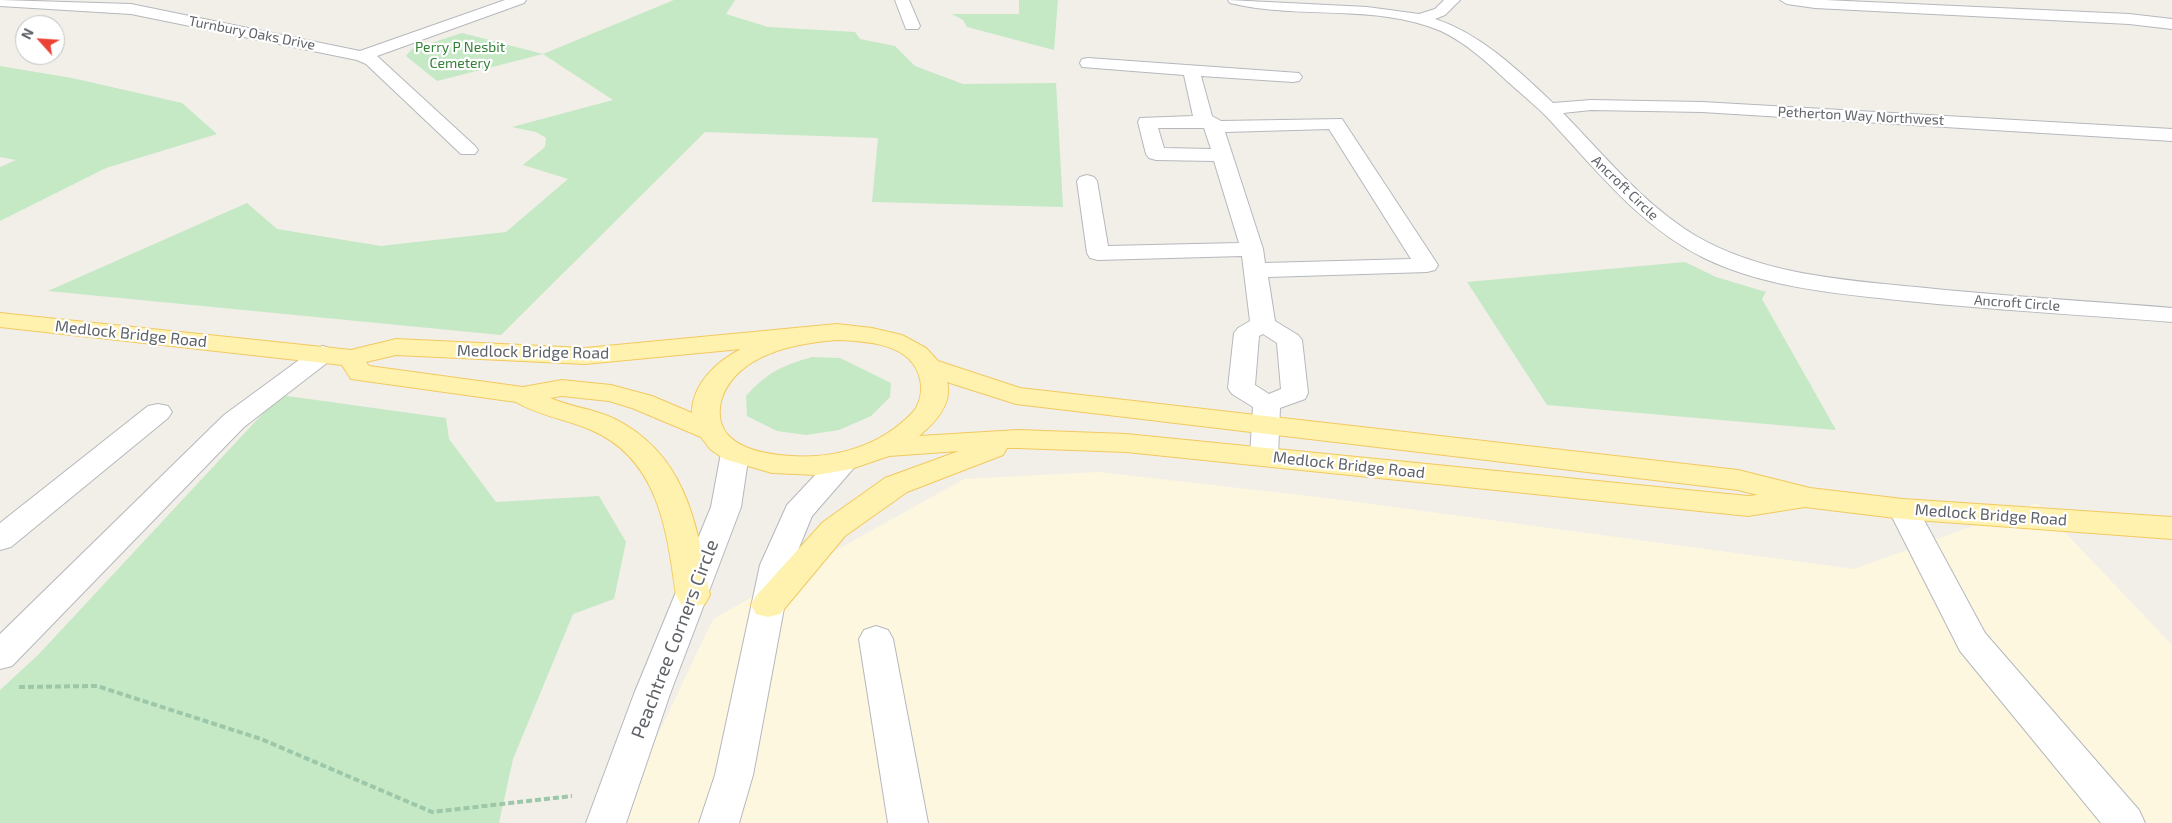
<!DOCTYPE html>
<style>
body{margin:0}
#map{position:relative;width:2172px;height:823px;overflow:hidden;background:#f1efe8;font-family:"Exo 2",sans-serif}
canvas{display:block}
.north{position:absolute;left:15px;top:15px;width:50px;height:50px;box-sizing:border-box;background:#fff;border:1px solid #bfc1c3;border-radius:50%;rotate:296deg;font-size:14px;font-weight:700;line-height:20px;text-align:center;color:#5f6368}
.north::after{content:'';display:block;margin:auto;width:18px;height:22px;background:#ea4335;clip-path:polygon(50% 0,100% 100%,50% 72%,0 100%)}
</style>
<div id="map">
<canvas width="2172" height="823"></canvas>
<div class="north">N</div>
</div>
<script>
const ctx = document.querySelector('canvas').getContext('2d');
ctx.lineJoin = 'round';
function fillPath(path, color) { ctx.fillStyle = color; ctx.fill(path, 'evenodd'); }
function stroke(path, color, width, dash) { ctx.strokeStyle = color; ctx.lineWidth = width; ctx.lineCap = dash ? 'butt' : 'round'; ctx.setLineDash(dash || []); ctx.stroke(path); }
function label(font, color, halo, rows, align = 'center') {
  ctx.font = font + ' "Exo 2",sans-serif'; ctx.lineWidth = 4.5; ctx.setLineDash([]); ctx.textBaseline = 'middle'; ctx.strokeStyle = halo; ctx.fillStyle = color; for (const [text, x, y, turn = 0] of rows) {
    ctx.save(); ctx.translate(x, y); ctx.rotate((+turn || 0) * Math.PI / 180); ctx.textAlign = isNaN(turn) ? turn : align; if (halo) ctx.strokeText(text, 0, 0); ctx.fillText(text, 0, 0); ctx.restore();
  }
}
const commercial = new Path2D(`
 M 1099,472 L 1334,499 L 1854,569 L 2037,503 L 2172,645 L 2172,823 L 616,823 L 713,619 L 964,479 Z`);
const green = new Path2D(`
 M 674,0 L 735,0 L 726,14 L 768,27 L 855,32 L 860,39 L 895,46 L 915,66 L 963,84 L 1056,83 L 1063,207 L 872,202 L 878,138 L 705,132 L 501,335 L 48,291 L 247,203 L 277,229 L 381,246 L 506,232 L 568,179 L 523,165 L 545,147 L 546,138 L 536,132 L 512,127 L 613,100 L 543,54 L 437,81 L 406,56 L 412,49 L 462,33 L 543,54 Z
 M 1019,0 L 1058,0 L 1054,50 L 967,27 L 963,20 L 952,14 L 1019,14 Z
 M 0,66 L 72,78 L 182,103 L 217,134 L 106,168 L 0,221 L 0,167 L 16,160 L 0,157 Z
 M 1685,262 L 1716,277 L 1766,292 L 1762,299 L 1836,430 L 1547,405 L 1467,282 Z
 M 812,357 L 840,358 L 891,383 L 890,397 L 871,416 L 839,430 L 806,435 L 777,431 L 747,416 L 746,396 C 768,372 781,366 812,357 Z
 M 280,395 L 446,418 L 449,439 L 496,502 L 599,496 L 626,542 L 614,599 L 573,614 L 513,759 L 499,823 L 0,823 L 0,690 L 38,655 Z`);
const path = new Path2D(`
 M 19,687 L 97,686 L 261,739 L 432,812 L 572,796`);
const minor = new Path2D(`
 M 0,0 L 131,4 L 360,51 L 505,0 L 526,0 L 524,3 L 377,56 L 475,146 L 478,150 L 475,154 L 461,154 L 366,64 L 357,60 L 131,14 L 0,6 Z
 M 895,0 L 909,0 L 920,26 L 918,29 L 906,29 Z
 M 1228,0 L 1367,7 L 1419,14 L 1435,9 L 1444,0 L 1460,0 L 1445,15 L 1435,19 C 1481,34 1518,70 1553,103 L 1591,100 L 1702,102 L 2172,129 L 2172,141 L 1702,112 L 1591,110 L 1563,113 C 1605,156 1644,205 1696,236 C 1762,274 1841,280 1916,287 C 2001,296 2087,301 2172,308 L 2172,322 C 2084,315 1995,310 1907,301 C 1839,294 1766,288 1704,258 C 1639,226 1594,167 1546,116 C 1534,104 1520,93 1507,81 C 1487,62 1466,43 1441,31 C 1375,3 1298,20 1230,3 Z
 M 1780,0 L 1825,0 L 2129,14 L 2172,19 L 2172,29 L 2129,24 L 1815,8 L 1787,4 Z
 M 1088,58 L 1299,73 L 1302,77 L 1299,81 L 1293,82 L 1201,76 L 1212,116 L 1221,121 L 1342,119 L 1438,265 L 1435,270 L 1427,272 L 1268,277 L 1275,321 L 1298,335 L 1302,340 L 1308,393 L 1305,399 L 1280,408 L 1278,456 L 1274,462 L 1264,465 L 1254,462 L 1250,456 L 1253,407 L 1232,394 L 1228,388 L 1234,333 L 1238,328 L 1250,321 L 1242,256 L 1098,260 L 1090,258 L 1087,253 L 1077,181 L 1080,177 L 1087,175 L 1094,177 L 1097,181 L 1108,246 L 1239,243 L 1214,161 L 1156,160 L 1149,158 L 1146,154 L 1138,122 L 1140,118 L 1193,116 L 1184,75 L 1082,67 L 1080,63 L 1082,59 ZM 1158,128 L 1204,128 L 1211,149 L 1164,148 ZM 1329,129 L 1411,259 L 1265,263 L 1263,249 L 1225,132 ZM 1263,334 L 1277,343 L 1281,389 L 1269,394 L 1255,385 L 1259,336 Z
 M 323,346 L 332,349 L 336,354 L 332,359 L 244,427 L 12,666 L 0,669 L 0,634 L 224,415 L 314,349 Z
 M 158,404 L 168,406 L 172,412 L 168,418 L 11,547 L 0,550 L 0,523 L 148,406 Z
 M 735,444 L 745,447 L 749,453 L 741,507 L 670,694 L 626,823 L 586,823 L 634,694 L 711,507 L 721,453 L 725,447 Z
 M 844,453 L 854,455 L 859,462 L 812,516 L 792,565 L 753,775 L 739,823 L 699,823 L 715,775 L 760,565 L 787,505 L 834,455 Z
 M 1903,499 L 1914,502 L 1918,509 L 1985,633 L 2139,810 L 2145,823 L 2101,823 L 1960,651 L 1888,509 L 1892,502 Z
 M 876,626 L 888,630 L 893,639 L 928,823 L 888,823 L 859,639 L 864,630 Z`);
const major = new Path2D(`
 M 0,313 L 351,350 L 396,339 L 585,348 L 837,324 L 872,328 L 902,335 L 926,348 L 938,361 L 1020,388 L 1738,470 L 1810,488 L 1903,499 L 2172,517 L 2172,539 L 1903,519 L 1805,507 L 1748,516 L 1126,452 L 1018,448 L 1007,448 L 1003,455 L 907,492 L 845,536 L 780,614 L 768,617 L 756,614 L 751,605 L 756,596 L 823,522 L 885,478 L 959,451 L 889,456 L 851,469 L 817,475 L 772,473 L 724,459 L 710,449 L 701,437 L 632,408 L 609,401 L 562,396 L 550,398 C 571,407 594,409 615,419 C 686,455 697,524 710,595 L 705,604 L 693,607 L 681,604 L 676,595 C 667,531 659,459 591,430 C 566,419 539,416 516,402 L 351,379 L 342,365 L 0,327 ZM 837,340 C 866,341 912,343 920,379 C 922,388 921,399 916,408 C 912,414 906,419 900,424 C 866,452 822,460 779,455 C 762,453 739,448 727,434 C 719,424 718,410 722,398 C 738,354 796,343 837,340 ZM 741,349 C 717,361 692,384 692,413 L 652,396 L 611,385 L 562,380 L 523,387 L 369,366 L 366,362 L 396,355 L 585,364 ZM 947,382 L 1016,404 L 1738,490 L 1758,495 L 1748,496 L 1126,434 L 1018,430 L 919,436 C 935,423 953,404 947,382 Z`);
const farStreetnames = [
 ["Turnbury Oaks Drive",252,33,11],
 ["Petherton Way Northwest",1861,116,3],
 ["Ancroft Circle",1625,188,44],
 ["Ancroft Circle",2017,303,4]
];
const farParknames = [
 ["Perry P Nesbit",460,47],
 ["Cemetery",460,63]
];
const streetNames = [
 ["Medlock Bridge Road",131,334,6],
 ["Medlock Bridge Road",533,352,1],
 ["Medlock Bridge Road",1349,465,6],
 ["Medlock Bridge Road",1991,515,4]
];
const nearStreetnames = [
 ["Peachtree Corners Circle",675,639,-69]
];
fillPath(commercial, '#fef7e0');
fillPath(green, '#c5e8c5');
stroke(minor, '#b5b8bc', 2);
stroke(major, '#f2c960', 2);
stroke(path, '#9cc7a9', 4, [6, 3]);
fillPath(minor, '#fff');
fillPath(major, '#fff2af');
label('14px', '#5f6368', '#fff', farStreetnames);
label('14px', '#348238', '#fff', farParknames);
label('16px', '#5f6368', '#fff', streetNames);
label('19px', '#5f6368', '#fff', nearStreetnames);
</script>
